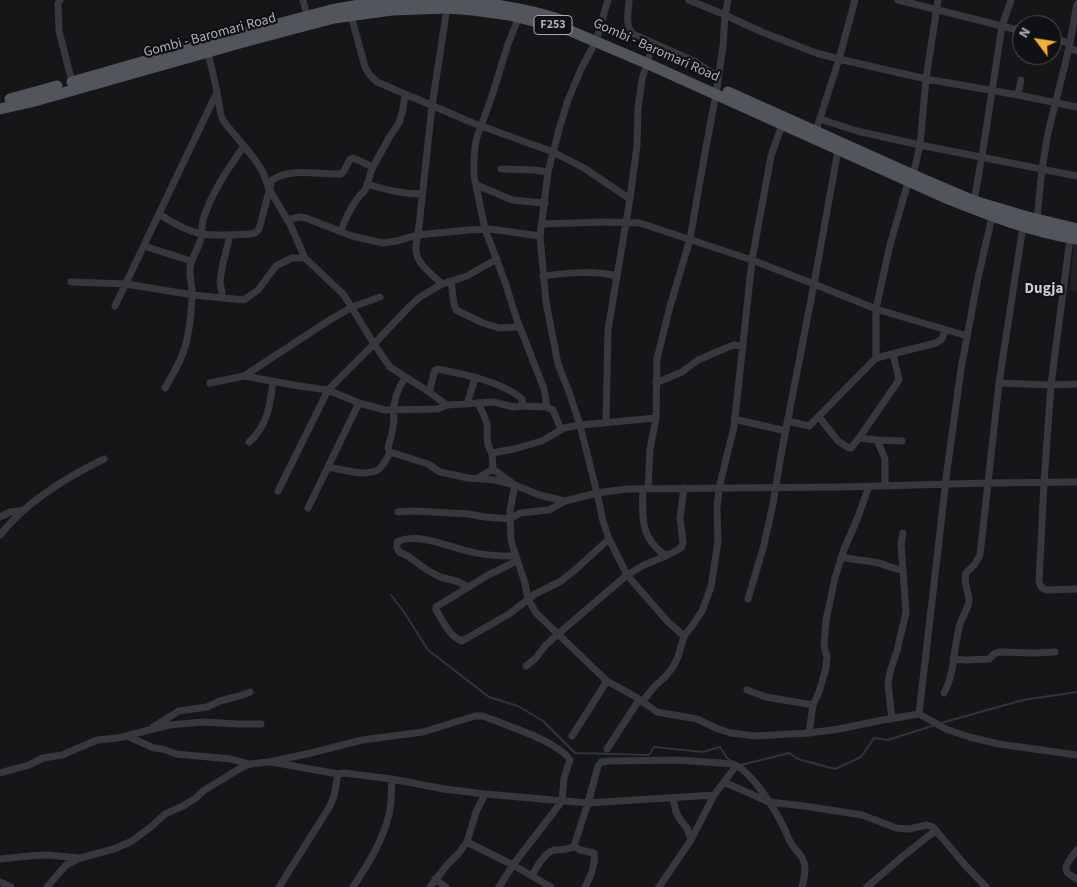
<!DOCTYPE html>
<style>
body{margin:0}
#map{position:relative;width:1077px;height:887px;overflow:hidden;background:#161618;font-family:"Source Sans 3",sans-serif}
canvas{display:block}
.north{position:absolute;left:1012px;top:15px;width:50px;height:50px;box-sizing:border-box;background:#111113;border:1px solid #4d4f55;border-radius:50%;rotate:301deg;font-size:14px;font-weight:700;line-height:20px;text-align:center;color:#a8adb8}
.north::after{content:'';display:block;margin:auto;width:18px;height:22px;background:#f2b134;clip-path:polygon(50% 0,100% 100%,50% 72%,0 100%)}
</style>
<div id="map">
<canvas width="1077" height="887"></canvas>
<div class="north">N</div>
</div>
<script>
const ctx = document.querySelector('canvas').getContext('2d');
ctx.lineJoin = 'round';
function fillPath(path, color) { ctx.fillStyle = color; ctx.fill(path, 'evenodd'); }
function stroke(path, color, width, dash) { ctx.strokeStyle = color; ctx.lineWidth = width; ctx.lineCap = dash ? 'butt' : 'round'; ctx.setLineDash(dash || []); ctx.stroke(path); }
function label(font, color, halo, rows, align = 'center') {
  ctx.font = font + ' "Source Sans 3",sans-serif'; ctx.lineWidth = 4.5; ctx.setLineDash([]); ctx.textBaseline = 'middle'; ctx.strokeStyle = halo; ctx.fillStyle = color; for (const [text, x, y, turn = 0] of rows) {
    ctx.save(); ctx.translate(x, y); ctx.rotate((+turn || 0) * Math.PI / 180); ctx.textAlign = isNaN(turn) ? turn : align; if (halo) ctx.strokeText(text, 0, 0); ctx.fillText(text, 0, 0); ctx.restore();
  }
}
const built = new Path2D(`
 M 1074,242 L 1077,242 L 1077,291 L 1070,290 Z`);
const stream = new Path2D(`
 M 391,595 L 404,612 L 428,650 L 489,697 L 518,706 L 543,721 L 575,753 L 649,755 L 654,747 L 703,752 L 720,747 L 727,758 L 733,762
 M 941,723 L 1023,700 L 1077,692
 M 741,765 L 789,753 L 798,759 L 835,769 L 861,757 L 874,738 L 888,740 L 935,725`);
const street = new Path2D(`
 M 60,0 L 58,4 L 59,31 L 72,82
 M 303,0 L 307,16
 M 608,0 L 596,41 L 581,69 L 568,100 L 560,126 L 548,172 L 540,236 L 546,302 L 558,364 L 569,392 L 580,425 L 597,493 L 626,489 L 842,487 L 988,483 L 1077,482
 M 629,0 C 629,11 624,25 633,34 L 696,62 L 712,73 L 718,75
 M 689,0 L 725,15 L 762,32 L 816,53 L 839,59 L 926,79 L 1018,95 L 1021,80
 M 898,0 L 1022,31
 M 351,15 L 365,67 L 369,74 L 377,82 L 473,123 L 553,152 L 584,168 L 630,199
 M 1052,39 L 1070,43
 M 1069,48 L 1077,51
 M 208,52 L 217,92 L 221,116 L 224,122 L 253,157 L 263,172 L 269,189 L 290,224 L 305,258 L 344,295 L 374,344 L 390,367 L 429,392 L 447,405 L 493,402 L 514,407 L 523,406
 M 1018,95 L 1077,107
 M 820,119 L 857,131 L 920,145 L 1077,176
 M 815,134 L 839,59 L 855,0
 M 501,169 L 534,170 L 548,172
 M 367,184 C 387,190 402,194 422,194
 M 477,185 L 512,200 L 545,203
 M 974,201 L 982,156 L 1002,26 L 1011,0
 M 159,214 C 172,222 186,231 202,234 C 217,236 234,235 250,234 L 255,233 L 259,229 L 272,180 C 293,167 318,175 341,174 L 344,171 L 350,159 L 353,158 L 373,167 L 390,136 L 399,123 L 403,109 L 405,94
 M 1037,219 L 1042,169 L 1048,133 L 1069,48 L 1077,4
 M 287,220 L 300,217 L 306,218 L 352,236 L 383,243 L 397,241 L 417,235 L 469,230 L 490,229 L 540,236
 M 543,224 L 603,222 L 640,223 L 752,260 L 814,284 L 876,309 L 967,336
 M 341,231 C 345,219 350,209 357,199 C 359,196 363,193 365,190 C 369,183 369,174 373,167
 M 1070,238 L 1051,385 L 1044,483 L 1039,582 L 1042,588 L 1047,590 L 1077,589
 M 144,246 L 191,261
 M 543,276 C 567,273 593,270 617,276
 M 451,281 L 454,304 L 456,310 L 483,323 L 499,328 L 520,327
 M 71,282 L 126,284 L 193,295 L 244,300 L 258,290 L 276,266 L 292,258 L 305,258
 M 442,284 C 433,275 417,264 416,251 C 415,246 417,240 418,235 L 432,106 L 447,8
 M 223,298 L 220,282 L 222,268 L 230,235
 M 115,306 L 217,92
 M 876,358 L 876,309 L 890,245 L 908,182 L 913,175 L 920,145 L 926,79 L 938,0
 M 244,376 L 299,386 L 328,390 L 359,403 L 385,410 L 438,409 L 447,405
 M 405,378 L 400,386 L 396,396 L 393,410 L 394,419 L 392,433 L 388,448 L 390,452 L 428,464 L 440,472 L 468,478 L 495,480 L 515,485 L 539,495 L 565,501 L 597,493 L 603,521 L 609,539 L 627,575 L 668,622 L 684,636
 M 210,383 L 244,376 L 328,321 L 352,307 L 380,297
 M 656,383 L 682,372 L 698,360 L 726,348 L 734,345 L 743,346
 M 999,383 L 1051,385 L 1077,384
 M 165,388 C 172,375 181,362 185,347 C 190,331 191,314 192,298 C 193,287 189,278 190,267 C 192,257 198,249 201,239 C 203,232 201,226 203,220 C 211,193 228,169 244,146
 M 429,392 L 434,373 L 435,370 L 438,369 C 463,374 503,382 522,399 L 523,406 L 547,407 L 544,389 L 516,317 L 505,282 L 485,229 L 474,176 L 474,160 L 475,146 L 477,137 L 491,99 L 508,44 L 519,17
 M 478,403 C 481,410 486,418 487,425 C 488,435 485,444 492,453
 M 467,404 L 475,378
 M 547,407 L 553,410 L 561,430
 M 819,417 L 838,441 L 849,448 L 851,448 L 859,438 L 877,440 L 885,459 L 885,486
 M 734,419 L 786,431
 M 787,421 L 809,426 L 876,358 L 936,343 L 942,339 L 945,330
 M 606,422 L 608,330 L 630,199 L 637,145 L 638,108 L 642,79 L 649,57
 M 859,438 L 899,380 L 893,354
 M 877,440 L 902,441
 M 249,442 C 268,426 270,404 273,382
 M 328,467 C 341,469 367,478 379,469 C 384,465 387,458 390,452
 M 478,478 L 493,469
 M 511,482 L 493,469 L 492,453 L 514,449 L 542,441 L 564,428 L 580,425 L 656,418
 M 515,485 L 510,510 L 511,541 L 525,583 L 528,599 L 536,613 L 607,681 L 636,697 L 657,712 L 697,719 L 718,729 L 731,733 L 756,736 L 809,733 L 839,729 L 883,720 L 919,714 L 946,729 L 969,737 L 999,744 L 1077,755
 M 648,489 L 650,449 L 656,418 L 657,359 L 669,310 L 690,239 L 704,158 L 716,94 L 723,46 L 725,15 L 728,0
 M 278,491 L 328,390 L 374,344 L 409,307 L 420,297 L 442,284 L 467,276 L 497,259
 M 308,508 L 359,403
 M 398,512 L 415,511 L 469,514 L 484,517 L 510,519 L 520,513 L 549,510 L 565,501
 M 0,517 L 10,512 L 21,511
 M 0,535 C 26,502 67,477 104,459
 M 666,556 L 681,548 L 683,543 L 680,518 L 684,488
 M 841,557 C 853,560 866,560 878,563 C 887,565 894,569 902,570
 M 517,561 L 488,575 L 436,607 L 436,610 C 443,621 449,636 462,641 L 509,614 L 535,594 L 561,581 L 575,570 L 609,539
 M 469,587 L 456,581 L 440,577 L 427,570 L 408,556 L 399,552 L 397,548 L 397,543 L 398,541 C 422,533 448,547 472,552 C 486,556 501,556 515,556
 M 748,599 L 764,545 L 773,504 L 781,455 L 814,284 L 838,150
 M 953,659 L 966,660 L 989,659 L 994,654 L 999,652 L 1036,653 L 1055,652
 M 526,666 L 536,658 L 545,646 L 558,634 L 627,575 L 644,565 L 666,556 C 640,538 642,517 643,489
 M 747,690 L 766,697 L 813,705
 M 944,693 C 956,671 953,644 961,621 C 964,614 969,607 969,599 C 968,590 963,583 966,573 L 975,564 L 980,555 L 999,383 L 1023,226
 M 642,702 L 654,687 L 665,677 L 673,667 L 678,657 L 684,636 L 692,626 L 702,611 L 711,587 L 718,541 L 717,509 L 719,488 L 734,427 L 752,260 L 771,156 L 782,125
 M 919,714 L 947,471 L 961,369 L 978,278 L 992,217
 M 892,719 L 888,683 L 890,672 L 897,651 L 906,612 L 902,558 L 901,545 L 903,533
 M 153,727 L 179,711 L 207,707 L 220,701 L 243,695 L 250,692
 M 809,733 L 813,705 L 819,692 L 826,668 L 827,656 L 825,651 L 824,644 L 826,620 L 835,578 L 843,552 L 858,517 L 869,486
 M 127,736 L 154,748 L 163,749 L 176,754 L 231,759 L 249,764
 M 572,736 L 607,681
 M 607,749 L 639,700
 M 271,762 L 338,774 L 344,773 L 392,779 L 444,789 L 485,794 L 588,803 L 714,795
 M 0,773 L 29,765 L 43,758 L 62,755 L 97,740 L 118,738 L 169,725 L 204,722 L 238,724 L 261,724
 M 724,782 L 769,802 L 804,806 L 862,815 L 896,828 L 909,829 L 927,825 L 933,827 L 965,865 L 986,887
 M 691,840 L 714,795 L 736,766
 M 467,842 L 513,865 L 551,887
 M 574,846 L 580,850 L 594,853 C 596,865 590,877 585,887
 M 1077,850 C 1073,855 1063,866 1067,872 C 1069,875 1074,877 1077,879
 M 0,859 L 29,856 L 48,855 L 79,858
 M 532,875 C 537,867 544,853 554,850 C 561,849 568,851 574,846 L 588,803 L 598,766 L 601,762 L 609,761 L 678,760 L 733,764 C 753,772 776,811 785,830 C 787,835 789,840 792,845 C 795,850 801,854 803,860 C 807,868 804,879 802,887
 M 435,879 L 446,887
 M 0,882 L 11,887
 M 47,887 L 66,865 L 80,858 L 114,849 L 132,841 L 152,826 L 165,814 L 183,806 L 196,798 L 203,791 L 239,769 L 250,764 L 269,762 L 311,753 L 362,740 L 423,732 L 475,716 L 483,716 C 505,725 558,741 570,760 L 564,778 L 562,801 L 513,865 L 499,887
 M 279,887 L 330,806 L 334,796 L 338,774
 M 353,887 C 368,864 383,841 389,814 C 392,803 391,791 392,779
 M 430,887 L 447,865 L 458,854 L 467,842 L 476,812 L 485,794
 M 659,887 L 691,840 L 687,828 L 681,821 L 676,812 L 673,798
 M 867,887 L 902,857 L 936,830`);
const primary = new Path2D(`
 M 450,0 C 489,3 528,8 564,21
 M 72,82 L 236,35 L 331,10 L 370,3 L 395,1 L 440,0
 M 728,92 L 913,175 L 974,201 L 1024,216 L 1077,229
 M 10,99 L 57,86
 M 0,109 L 31,102 L 247,41 L 334,18 L 392,10 L 447,8 L 473,10 L 509,15 L 566,29 L 646,63 L 946,198 C 988,215 1032,232 1077,239`);
const shields = [
 [553,25,38]
];
const shieldNames = [
 ["F253",553,25]
];
const streetNames = [
 ["Gombi - Baromari Road",210,36,-15],
 ["Gombi - Baromari Road",656,51,24]
];
const neighbourhoodNames = [
 ["Dugja",1044,290]
];
fillPath(built, '#222225');
stroke(stream, '#2c353c', 2);
stroke(street, '#37383d', 7);
stroke(primary, '#53555c', 11);
for (const [x, y, w] of shields) { const box = new Path2D(); box.roundRect(x - w / 2, y - 9.5, w, 19, 4); ctx.fillStyle = '#111113'; ctx.fill(box); stroke(box, '#a8adb8', 1); }
label('bold 12px', '#a8adb8', null, shieldNames);
label('14px', '#a8adb8', '#111113', streetNames);
label('bold 15px', '#c9ccd4', '#111113', neighbourhoodNames);
</script>
